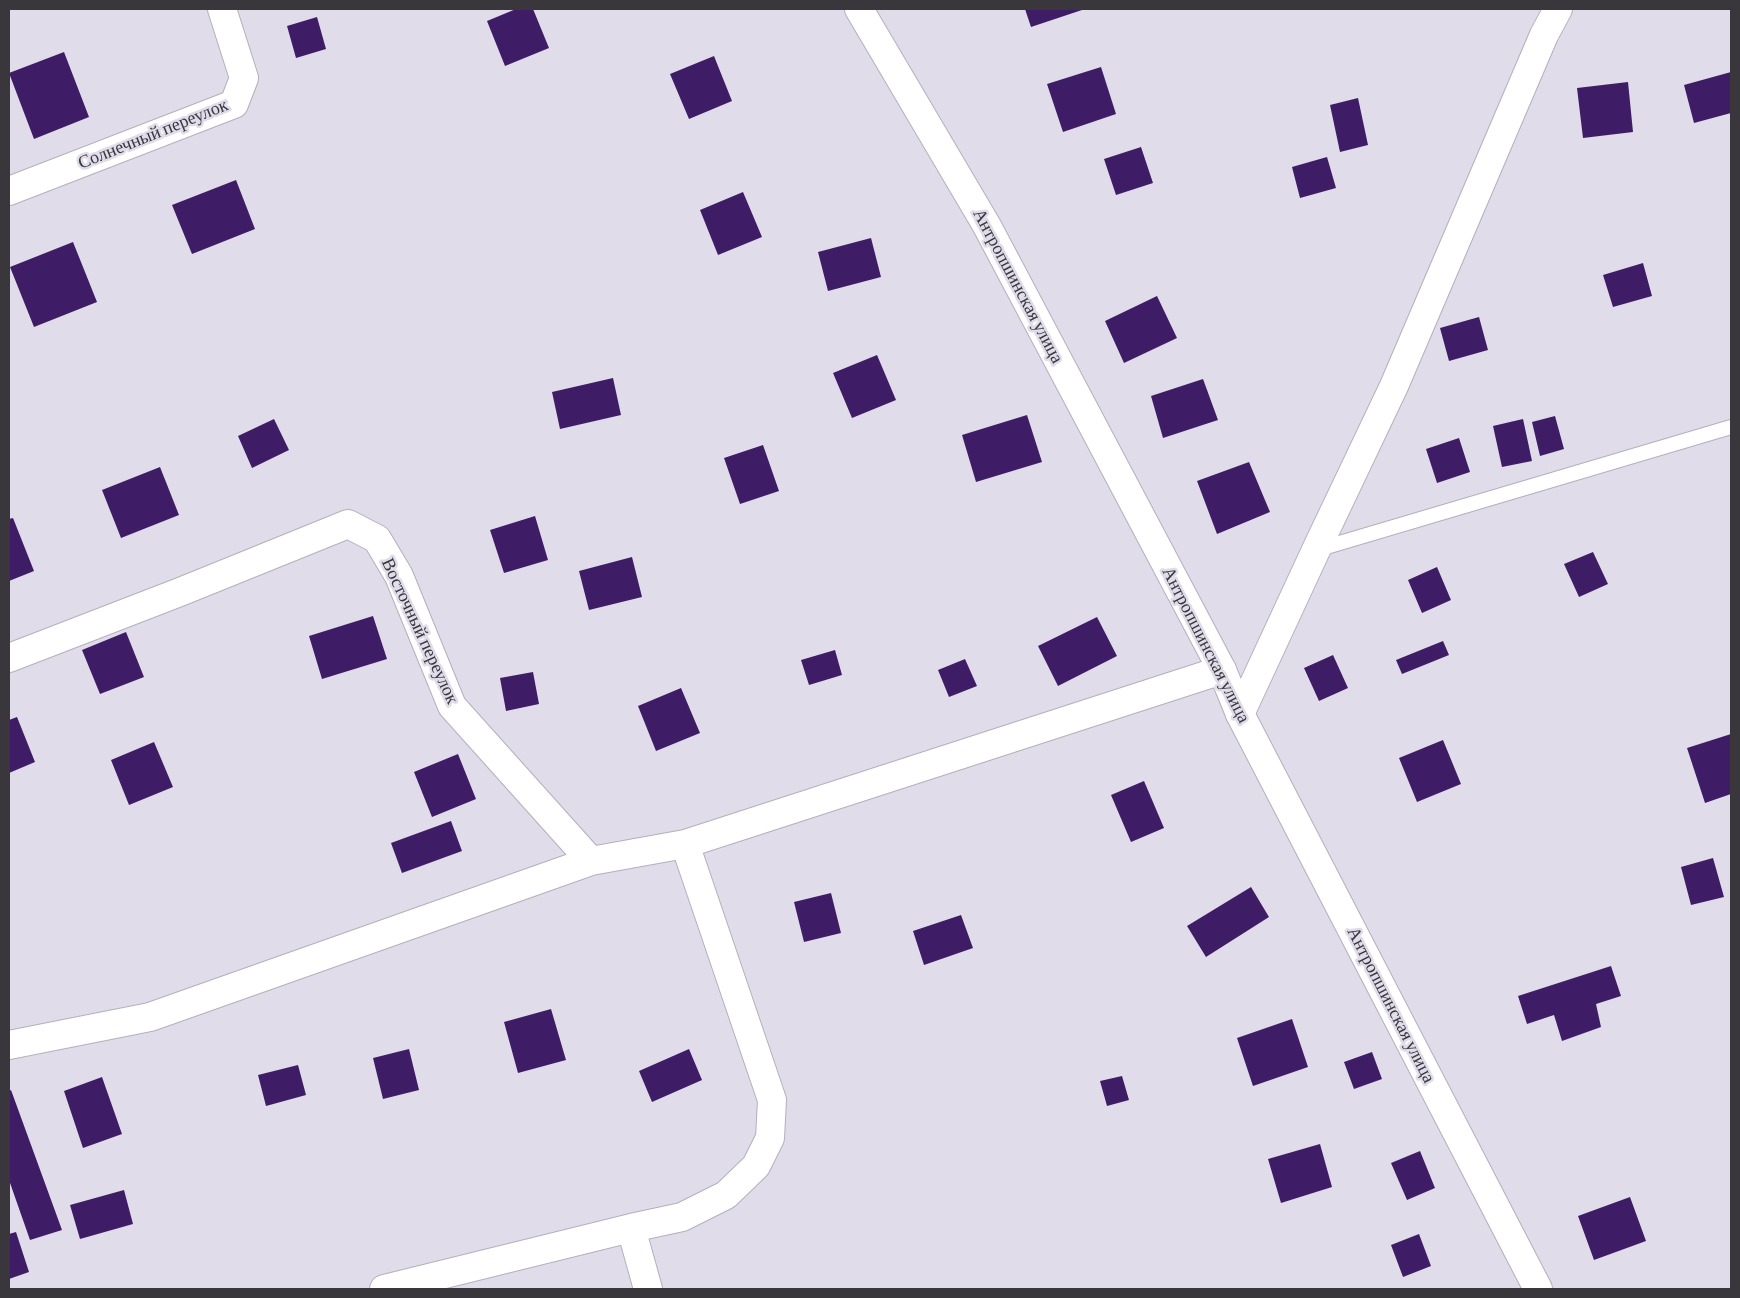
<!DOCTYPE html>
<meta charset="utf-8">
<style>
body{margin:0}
#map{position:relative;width:1740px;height:1298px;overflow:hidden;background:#e1dcea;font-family:"Crimson Pro",serif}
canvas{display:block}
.frame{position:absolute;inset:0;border:10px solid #39373c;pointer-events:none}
</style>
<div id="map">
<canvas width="1740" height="1298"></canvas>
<div class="frame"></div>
</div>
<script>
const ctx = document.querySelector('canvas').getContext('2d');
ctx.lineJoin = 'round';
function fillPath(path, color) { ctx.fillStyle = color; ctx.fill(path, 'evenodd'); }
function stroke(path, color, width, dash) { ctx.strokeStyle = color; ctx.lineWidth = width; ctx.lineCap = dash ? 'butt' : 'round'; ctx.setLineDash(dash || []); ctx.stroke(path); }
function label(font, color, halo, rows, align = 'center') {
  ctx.font = font + ' "Crimson Pro",serif'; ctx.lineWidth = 5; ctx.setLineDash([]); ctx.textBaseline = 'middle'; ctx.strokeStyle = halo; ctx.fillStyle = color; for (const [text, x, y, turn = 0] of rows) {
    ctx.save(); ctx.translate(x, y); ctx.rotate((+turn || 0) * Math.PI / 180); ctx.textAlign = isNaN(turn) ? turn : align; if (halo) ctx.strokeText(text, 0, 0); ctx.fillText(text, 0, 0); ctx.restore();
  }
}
const building = new Path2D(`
 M 516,9 L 533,9 L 549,48 L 505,66 L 487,21 Z
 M 1025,9 L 1085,9 L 1031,27 Z
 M 317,17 L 326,49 L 296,58 L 287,26 Z
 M 64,52 L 89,117 L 34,139 L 9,73 Z
 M 714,56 L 732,101 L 689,119 L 670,74 Z
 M 1101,67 L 1116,114 L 1063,132 L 1047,84 Z
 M 1731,72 L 1731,113 L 1694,123 L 1684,85 Z
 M 1628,82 L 1633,132 L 1583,138 L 1577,88 Z
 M 1358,98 L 1368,145 L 1340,152 L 1330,105 Z
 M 1141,147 L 1153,183 L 1116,195 L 1104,159 Z
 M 1327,157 L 1336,188 L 1300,198 L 1292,167 Z
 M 236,180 L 255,229 L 192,254 L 172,205 Z
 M 743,192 L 762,237 L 718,255 L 700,210 Z
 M 871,238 L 881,277 L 828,291 L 818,252 Z
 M 73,242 L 97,302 L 34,327 L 10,267 Z
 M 1643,263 L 1652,296 L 1613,307 L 1603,275 Z
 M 1157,296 L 1177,338 L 1124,363 L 1105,321 Z
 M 1479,317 L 1488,350 L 1449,361 L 1440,328 Z
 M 877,355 L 896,400 L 852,418 L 833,373 Z
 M 613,378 L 621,415 L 560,429 L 552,392 Z
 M 1203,379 L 1218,420 L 1163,438 L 1151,396 Z
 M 1027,415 L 1042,462 L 976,482 L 962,435 Z
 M 1555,416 L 1564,449 L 1540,456 L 1532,422 Z
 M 274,419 L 289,450 L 252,468 L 238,436 Z
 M 1523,419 L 1532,461 L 1502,467 L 1493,426 Z
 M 1459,438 L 1470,472 L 1437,483 L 1426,449 Z
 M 763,445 L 779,491 L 740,504 L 724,458 Z
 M 1249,462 L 1270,512 L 1217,534 L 1197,481 Z
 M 160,467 L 179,515 L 121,538 L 102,490 Z
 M 535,516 L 548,560 L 504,573 L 490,530 Z
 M 13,518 L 34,571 L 9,581 L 9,519 Z
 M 1593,552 L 1608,584 L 1579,597 L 1564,564 Z
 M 632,557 L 642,597 L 589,610 L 579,571 Z
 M 1437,567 L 1451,600 L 1422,613 L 1408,580 Z
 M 373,616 L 387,659 L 322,679 L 309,636 Z
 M 1097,617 L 1117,656 L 1058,686 L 1038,646 Z
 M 126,632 L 144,677 L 100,694 L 82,650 Z
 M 1443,641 L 1449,655 L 1402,674 L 1396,660 Z
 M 835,650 L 842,675 L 809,685 L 801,660 Z
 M 1333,655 L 1348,688 L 1319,701 L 1304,668 Z
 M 965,659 L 977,686 L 949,697 L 938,670 Z
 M 533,672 L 539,704 L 506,711 L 500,678 Z
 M 681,688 L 700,733 L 656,751 L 638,706 Z
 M 17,717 L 35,762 L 9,773 L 9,720 Z
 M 1731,734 L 1731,794 L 1705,803 L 1687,748 Z
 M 1443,740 L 1461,784 L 1417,802 L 1399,758 Z
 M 154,742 L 173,787 L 129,805 L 111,760 Z
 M 458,754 L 476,799 L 432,817 L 414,772 Z
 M 1144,781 L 1164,828 L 1131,842 L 1111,795 Z
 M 451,821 L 462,851 L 402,873 L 391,843 Z
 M 1713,858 L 1724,897 L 1691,905 L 1681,867 Z
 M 1251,887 L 1269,917 L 1206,957 L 1187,926 Z
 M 831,893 L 841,933 L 804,942 L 794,902 Z
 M 961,915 L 973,948 L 924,965 L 913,931 Z
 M 1611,966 L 1621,996 L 1596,1004 L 1601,1027 L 1562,1041 L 1554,1015 L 1527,1024 L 1518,996 Z
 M 551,1009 L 566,1060 L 518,1073 L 504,1022 Z
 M 1292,1019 L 1308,1067 L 1253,1086 L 1237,1038 Z
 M 409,1049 L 419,1090 L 383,1099 L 373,1058 Z
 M 689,1049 L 702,1080 L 652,1102 L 639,1071 Z
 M 1372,1052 L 1382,1079 L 1354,1089 L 1344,1062 Z
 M 298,1065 L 306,1095 L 266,1106 L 258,1075 Z
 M 1122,1076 L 1129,1100 L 1107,1106 L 1100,1081 Z
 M 102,1077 L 122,1134 L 83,1148 L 64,1091 Z
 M 11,1090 L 62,1230 L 30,1240 L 9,1180 L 9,1091 Z
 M 1320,1144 L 1332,1187 L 1281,1203 L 1268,1159 Z
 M 1420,1151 L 1435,1188 L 1407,1200 L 1391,1163 Z
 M 124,1190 L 133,1224 L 80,1239 L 70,1205 Z
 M 1630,1197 L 1646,1241 L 1594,1260 L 1578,1216 Z
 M 16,1232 L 29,1272 L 9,1279 L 9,1234 Z
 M 1419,1234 L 1431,1266 L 1403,1277 L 1391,1245 Z`);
const service = new Path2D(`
 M 1316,550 L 1731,427`);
const minor = new Path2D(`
 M 9,191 L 234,104 L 244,78 L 222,9
 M 9,658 L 180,592 L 348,524 L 377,539 L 399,576 L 452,706 L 591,861
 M 1240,714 L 1316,550 L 1394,386 L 1544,35 L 1558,9
 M 9,1045 L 150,1017 L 591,861 L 685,844 L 1222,670
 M 631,1228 L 648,1289
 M 384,1289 L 631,1228 L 682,1217 L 726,1195 L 756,1166 L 770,1138 L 772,1100 L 685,844`);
const tertiary = new Path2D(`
 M 859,9 L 987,226 L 1222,670 L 1240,714 L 1538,1289`);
const streetNames = [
 ["Солнечный переулок",153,134,-22],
 ["Антропшинская улица",1018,286,62],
 ["Восточный переулок",420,631,65],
 ["Антропшинская улица",1206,645,63],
 ["Антропшинская улица",1391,1005,63]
];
fillPath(building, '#3f1d66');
stroke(service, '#b4afbd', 16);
stroke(minor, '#b4afbd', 30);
stroke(tertiary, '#b4afbd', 30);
stroke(service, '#fff', 14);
stroke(minor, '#fff', 28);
stroke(tertiary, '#fff', 28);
label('18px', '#39373c', '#e1dcea', streetNames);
</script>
